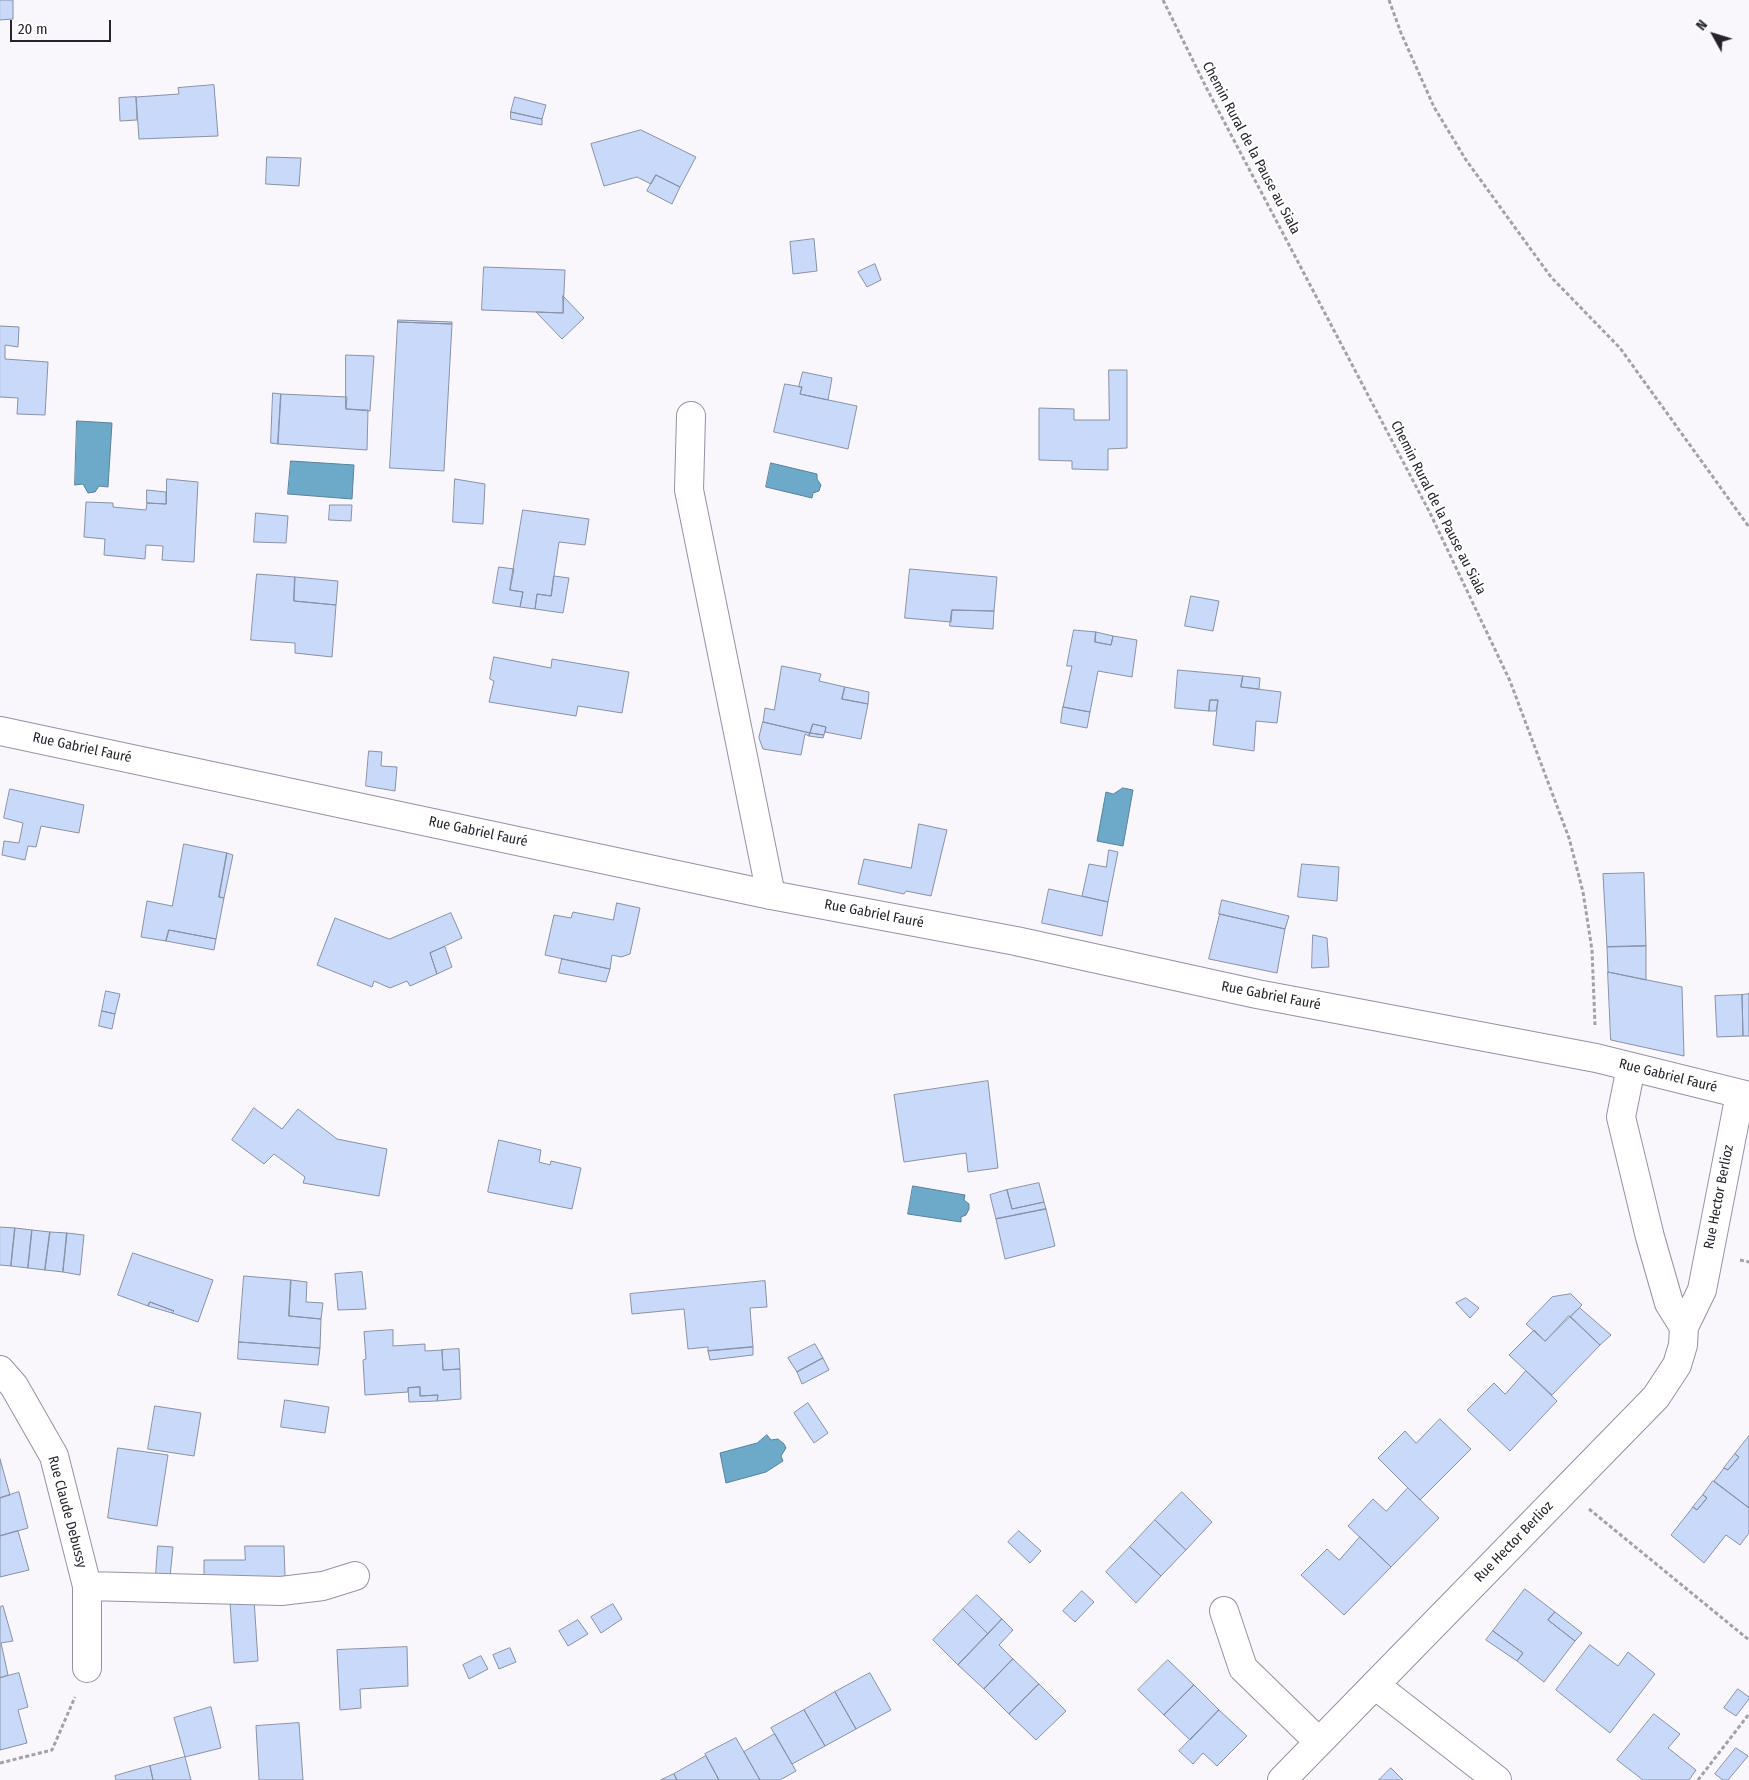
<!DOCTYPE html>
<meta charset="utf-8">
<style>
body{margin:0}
#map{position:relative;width:1749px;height:1780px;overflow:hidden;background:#f9f7fc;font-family:"Fira Sans Condensed",sans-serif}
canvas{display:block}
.north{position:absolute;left:1689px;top:10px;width:50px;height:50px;-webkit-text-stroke:4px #fff;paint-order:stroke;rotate:309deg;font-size:14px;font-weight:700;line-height:20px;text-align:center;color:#27242d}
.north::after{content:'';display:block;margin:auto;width:18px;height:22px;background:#27242d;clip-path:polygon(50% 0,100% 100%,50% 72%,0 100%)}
.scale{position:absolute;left:10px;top:20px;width:101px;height:22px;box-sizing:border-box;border:2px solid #27242d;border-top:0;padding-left:6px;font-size:15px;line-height:18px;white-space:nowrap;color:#27242d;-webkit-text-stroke:4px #fff;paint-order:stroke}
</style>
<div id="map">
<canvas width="1749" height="1780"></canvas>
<div class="north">N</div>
<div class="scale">20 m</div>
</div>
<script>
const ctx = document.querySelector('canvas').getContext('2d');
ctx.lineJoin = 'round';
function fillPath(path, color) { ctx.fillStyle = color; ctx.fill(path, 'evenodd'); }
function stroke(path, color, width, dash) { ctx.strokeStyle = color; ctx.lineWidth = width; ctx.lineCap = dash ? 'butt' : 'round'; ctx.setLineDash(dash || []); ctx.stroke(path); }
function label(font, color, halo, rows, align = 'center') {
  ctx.font = font + ' "Fira Sans Condensed",sans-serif'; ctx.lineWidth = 4; ctx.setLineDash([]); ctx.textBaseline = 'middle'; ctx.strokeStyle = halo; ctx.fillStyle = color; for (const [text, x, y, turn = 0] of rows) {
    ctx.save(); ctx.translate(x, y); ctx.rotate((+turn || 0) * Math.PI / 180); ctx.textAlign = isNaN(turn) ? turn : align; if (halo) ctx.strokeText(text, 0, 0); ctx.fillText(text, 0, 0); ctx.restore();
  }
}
const water = new Path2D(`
 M 77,421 L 112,423 L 108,487 L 99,486 L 95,492 L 88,493 L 83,484 L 75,485 Z
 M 291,461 L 354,465 L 352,499 L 288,494 Z
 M 771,463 L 817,474 L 817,479 L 821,485 L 819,491 L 813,493 L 812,498 L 766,487 Z
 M 1123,788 L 1133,790 L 1123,846 L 1097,841 L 1106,792 L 1113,794 Z
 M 913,1186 L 965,1195 L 964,1200 L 969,1204 L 969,1209 L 966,1215 L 961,1217 L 961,1222 L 908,1214 Z
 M 767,1435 L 771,1440 L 778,1439 L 784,1444 L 786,1448 L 781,1456 L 783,1461 L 766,1472 L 726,1483 L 720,1453 L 757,1443 Z`);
const building = new Path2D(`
 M 0,0 L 13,0 L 13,19 L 0,20 Z
 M 214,85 L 218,136 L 139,139 L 136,97 L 179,94 L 178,88 Z
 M 136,97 L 137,120 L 120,121 L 119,98 Z
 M 515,97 L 546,105 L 542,119 L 511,112 Z
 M 511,112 L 542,119 L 542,125 L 511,119 Z
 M 641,130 L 696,157 L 680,187 L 656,175 L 651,184 L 637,177 L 604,186 L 591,144 Z
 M 267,157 L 301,158 L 299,186 L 266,184 Z
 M 656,175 L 680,187 L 672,204 L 647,191 Z
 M 814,239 L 817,271 L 793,274 L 790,242 Z
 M 875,264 L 881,280 L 867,287 L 858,272 Z
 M 484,267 L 565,270 L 563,313 L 482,310 Z
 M 563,296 L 584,318 L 562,339 L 536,312 L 563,313 Z
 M 398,320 L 452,322 L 452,324 L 398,322 Z
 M 398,322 L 452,324 L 444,471 L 390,468 Z
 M 0,326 L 19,327 L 18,347 L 5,345 L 5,359 L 48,362 L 45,415 L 17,414 L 18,398 L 0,397 Z
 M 346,355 L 374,356 L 370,411 L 346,409 Z
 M 1109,370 L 1127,370 L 1127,448 L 1108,449 L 1108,470 L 1072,469 L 1072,461 L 1039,460 L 1039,408 L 1074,409 L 1074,420 L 1109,420 Z
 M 803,372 L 832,378 L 828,400 L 800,394 L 802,387 L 799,387 Z
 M 785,384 L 802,387 L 800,394 L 857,406 L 848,449 L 774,432 Z
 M 273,393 L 281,394 L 278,444 L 271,443 Z
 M 281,394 L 347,397 L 346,409 L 368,410 L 367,450 L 278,444 Z
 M 167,479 L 198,482 L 194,562 L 162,560 L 163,546 L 146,545 L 145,559 L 104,555 L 105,539 L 84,537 L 86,502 L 113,503 L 113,507 L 146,510 L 147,503 L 166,504 Z
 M 455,479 L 485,484 L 483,524 L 453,522 Z
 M 147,490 L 166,492 L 166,504 L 147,503 Z
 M 330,505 L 352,505 L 351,521 L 329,520 Z
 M 523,510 L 589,519 L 585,545 L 559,542 L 551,596 L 537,594 L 535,609 L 520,607 L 523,592 L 510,590 Z
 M 256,513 L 288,516 L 286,543 L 254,542 Z
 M 499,567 L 514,569 L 510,590 L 523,592 L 520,607 L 493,603 Z
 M 910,569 L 997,577 L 994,611 L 952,610 L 951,622 L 905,618 Z
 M 257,574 L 295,577 L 294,601 L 336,605 L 332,657 L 295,653 L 295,643 L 251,640 Z
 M 554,576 L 569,578 L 563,613 L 535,609 L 537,594 L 551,596 Z
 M 295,577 L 338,581 L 336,605 L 294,601 Z
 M 1191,596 L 1219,601 L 1213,631 L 1185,626 Z
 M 952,610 L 994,611 L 993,629 L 950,626 Z
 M 1074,630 L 1096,632 L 1095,642 L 1111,645 L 1113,636 L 1137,640 L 1132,677 L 1098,671 L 1090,712 L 1063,707 L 1072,666 L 1067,666 Z
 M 1096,632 L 1113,636 L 1111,645 L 1095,642 Z
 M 494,657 L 551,668 L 552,659 L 629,672 L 622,713 L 578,706 L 576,716 L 489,702 L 494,681 L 490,679 Z
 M 782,666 L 821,674 L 819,681 L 845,687 L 842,699 L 868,704 L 861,739 L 825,732 L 826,727 L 813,724 L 810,733 L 763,722 L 765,708 L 774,710 Z
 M 1178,670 L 1243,676 L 1241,687 L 1281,692 L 1277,723 L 1256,721 L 1254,751 L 1213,745 L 1218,700 L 1210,700 L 1209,711 L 1175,708 Z
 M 1243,676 L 1260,678 L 1259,689 L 1241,687 Z
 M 845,687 L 869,692 L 868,704 L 842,699 Z
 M 1210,700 L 1218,700 L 1216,711 L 1209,711 Z
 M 1063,707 L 1090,712 L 1087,728 L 1061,723 Z
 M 763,722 L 810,733 L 809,736 L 805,734 L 801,755 L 763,749 L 759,738 Z
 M 813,724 L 826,727 L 824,735 L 810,733 Z
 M 810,733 L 824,735 L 823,738 L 809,736 Z
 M 369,751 L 382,752 L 381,766 L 397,767 L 395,791 L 366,786 Z
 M 10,789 L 84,805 L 79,833 L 41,826 L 36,847 L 28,846 L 25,860 L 2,855 L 4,841 L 19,843 L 23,823 L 4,818 Z
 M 919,824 L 947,830 L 931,896 L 906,891 L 904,894 L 858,884 L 864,859 L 911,868 Z
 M 184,844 L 227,853 L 219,897 L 224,898 L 216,939 L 169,930 L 166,941 L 141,937 L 147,901 L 172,906 Z
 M 1109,850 L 1118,852 L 1108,902 L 1082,896 L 1089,864 L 1106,867 Z
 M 227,853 L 233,855 L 224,898 L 219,897 Z
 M 1302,864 L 1339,867 L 1337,901 L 1298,897 Z
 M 1644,873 L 1646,946 L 1607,947 L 1603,874 Z
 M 1049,889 L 1108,902 L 1102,936 L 1042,923 Z
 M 1222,900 L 1289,916 L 1285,929 L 1219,914 Z
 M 617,903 L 640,908 L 630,954 L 621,957 L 612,955 L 610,969 L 545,955 L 554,915 L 571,918 L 573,912 L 613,920 Z
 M 451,913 L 462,938 L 430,953 L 437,974 L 410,986 L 407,981 L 390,988 L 374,981 L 372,987 L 317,965 L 335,918 L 389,939 Z
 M 1220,914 L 1285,929 L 1277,973 L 1209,959 Z
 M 169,930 L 216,939 L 214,950 L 166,941 Z
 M 1313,935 L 1327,938 L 1329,967 L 1312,968 Z
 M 1646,946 L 1646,980 L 1608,972 L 1607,947 Z
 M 445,947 L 452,967 L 437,974 L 430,953 Z
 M 562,959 L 610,969 L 606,982 L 559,973 Z
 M 1608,972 L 1682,987 L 1684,1056 L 1611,1040 Z
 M 106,991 L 120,994 L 115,1014 L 102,1011 Z
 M 1749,994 L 1749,1036 L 1743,1036 L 1742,995 Z
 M 1742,995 L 1743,1036 L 1717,1037 L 1715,996 Z
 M 102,1011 L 115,1014 L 112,1029 L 99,1026 Z
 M 988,1081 L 998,1168 L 968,1172 L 966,1153 L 904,1162 L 894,1095 Z
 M 254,1108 L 282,1129 L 298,1109 L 337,1139 L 387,1149 L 379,1196 L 303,1183 L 305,1177 L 274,1154 L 264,1164 L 232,1140 Z
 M 499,1140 L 541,1150 L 539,1162 L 550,1165 L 551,1161 L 581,1168 L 572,1209 L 488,1192 Z
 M 1039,1183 L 1044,1202 L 1012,1209 L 1007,1190 Z
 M 1007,1190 L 1012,1209 L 1044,1202 L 1046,1209 L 996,1219 L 990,1195 Z
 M 1046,1209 L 1055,1246 L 1005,1259 L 996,1219 Z
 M 0,1227 L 15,1228 L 11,1266 L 0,1265 Z
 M 15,1228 L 32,1230 L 28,1268 L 11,1266 Z
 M 32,1230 L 50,1232 L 45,1270 L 28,1268 Z
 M 50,1232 L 67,1233 L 63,1272 L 45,1270 Z
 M 67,1233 L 84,1235 L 80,1275 L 63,1272 Z
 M 133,1253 L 213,1280 L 198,1322 L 172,1313 L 174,1311 L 150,1302 L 148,1306 L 118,1295 Z
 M 362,1272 L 366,1309 L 338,1310 L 335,1274 Z
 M 244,1276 L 291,1280 L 289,1316 L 321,1319 L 320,1348 L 239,1342 Z
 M 291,1280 L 307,1282 L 306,1302 L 323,1303 L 321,1319 L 289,1316 Z
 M 765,1281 L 767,1307 L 750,1308 L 753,1347 L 708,1351 L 708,1347 L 688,1349 L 684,1309 L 632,1314 L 630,1294 Z
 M 1571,1294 L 1582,1305 L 1545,1341 L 1526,1324 L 1552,1297 Z
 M 1466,1298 L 1479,1308 L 1470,1318 L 1456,1303 Z
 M 150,1302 L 174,1311 L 172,1313 L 148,1306 Z
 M 1580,1308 L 1611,1335 L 1600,1345 L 1571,1317 Z
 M 1569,1316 L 1600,1345 L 1552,1395 L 1509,1355 L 1534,1330 L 1545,1341 Z
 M 393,1330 L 393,1346 L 425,1344 L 425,1351 L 442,1350 L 443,1370 L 460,1369 L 461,1399 L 437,1401 L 438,1395 L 420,1396 L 420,1387 L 408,1388 L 408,1392 L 365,1395 L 363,1360 L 366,1359 L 364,1332 Z
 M 239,1342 L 320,1348 L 318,1365 L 238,1359 Z
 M 815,1344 L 823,1358 L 797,1372 L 788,1358 Z
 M 753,1347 L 753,1355 L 710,1360 L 708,1351 Z
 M 459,1349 L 460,1369 L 443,1370 L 442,1350 Z
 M 823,1358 L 829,1370 L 802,1384 L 797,1372 Z
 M 1526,1371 L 1557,1401 L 1510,1451 L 1467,1410 L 1494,1383 L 1505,1394 Z
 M 420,1387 L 420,1396 L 438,1395 L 437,1401 L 409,1402 L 408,1388 Z
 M 285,1400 L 329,1407 L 325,1433 L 281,1427 Z
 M 808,1403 L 828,1433 L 814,1443 L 794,1413 Z
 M 155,1406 L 201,1413 L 194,1456 L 148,1449 Z
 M 1440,1419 L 1471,1449 L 1420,1500 L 1378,1458 L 1405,1431 L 1416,1443 Z
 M 1749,1436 L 1749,1506 L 1748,1507 L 1714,1481 L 1724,1468 L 1728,1470 L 1739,1457 L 1735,1454 Z
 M 118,1448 L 168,1455 L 157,1526 L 108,1518 Z
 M 1735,1454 L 1739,1457 L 1728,1470 L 1724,1468 Z
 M 0,1459 L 10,1495 L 0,1498 Z
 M 1713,1481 L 1749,1508 L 1749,1533 L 1740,1545 L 1726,1535 L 1704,1563 L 1671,1535 L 1693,1507 L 1697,1510 L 1707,1498 L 1703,1495 Z
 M 1408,1488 L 1439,1518 L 1391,1567 L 1348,1526 L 1373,1499 L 1386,1511 Z
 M 19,1492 L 28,1528 L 0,1536 L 0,1498 Z
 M 1182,1492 L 1212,1522 L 1186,1550 L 1155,1520 Z
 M 1703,1495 L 1707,1498 L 1697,1510 L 1693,1507 Z
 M 1155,1520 L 1186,1550 L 1161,1576 L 1130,1547 Z
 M 18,1531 L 29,1570 L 0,1577 L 0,1536 Z
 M 1019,1531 L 1041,1551 L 1030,1563 L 1008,1542 Z
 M 1360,1537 L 1391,1567 L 1344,1615 L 1301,1575 L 1327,1549 L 1339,1560 Z
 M 158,1546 L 173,1547 L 170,1577 L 156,1575 Z
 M 245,1546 L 284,1546 L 285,1577 L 204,1577 L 204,1560 L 245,1560 Z
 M 1130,1547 L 1161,1576 L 1136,1603 L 1106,1572 Z
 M 1525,1589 L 1555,1612 L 1548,1620 L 1575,1641 L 1544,1682 L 1517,1661 L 1523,1653 L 1493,1631 Z
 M 1082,1591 L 1094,1602 L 1075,1622 L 1063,1611 Z
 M 977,1595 L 1002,1619 L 988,1634 L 963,1609 Z
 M 254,1599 L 258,1661 L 234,1663 L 230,1602 Z
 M 613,1604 L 622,1619 L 601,1633 L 591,1617 Z
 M 3,1606 L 13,1641 L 1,1643 L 8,1675 L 0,1678 L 0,1607 Z
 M 963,1609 L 988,1634 L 958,1665 L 933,1640 Z
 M 1555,1612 L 1582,1633 L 1575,1641 L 1548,1620 Z
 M 1002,1619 L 1013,1630 L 999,1645 L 1013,1659 L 984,1689 L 958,1665 Z
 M 578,1620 L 588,1634 L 568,1646 L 559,1631 Z
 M 1493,1631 L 1523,1653 L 1517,1661 L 1486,1640 Z
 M 1590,1645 L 1618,1666 L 1628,1652 L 1655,1674 L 1610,1733 L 1556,1690 Z
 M 407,1647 L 408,1686 L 360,1689 L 361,1708 L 340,1710 L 337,1650 Z
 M 510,1648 L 516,1662 L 499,1669 L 493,1655 Z
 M 481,1656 L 488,1669 L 469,1679 L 463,1665 Z
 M 1013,1659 L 1039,1684 L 1009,1714 L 984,1689 Z
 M 1168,1660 L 1194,1685 L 1164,1715 L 1138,1690 Z
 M 19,1673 L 28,1707 L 18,1710 L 27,1743 L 0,1750 L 0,1678 Z
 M 870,1673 L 891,1710 L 856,1729 L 835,1692 Z
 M 1039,1684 L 1066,1711 L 1036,1740 L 1009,1714 Z
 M 1194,1685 L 1219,1710 L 1190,1740 L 1164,1715 Z
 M 1738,1689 L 1749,1697 L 1749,1699 L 1736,1716 L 1724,1708 Z
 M 835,1692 L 856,1729 L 825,1746 L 804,1710 Z
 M 211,1707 L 221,1748 L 185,1757 L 174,1718 Z
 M 804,1710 L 825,1746 L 792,1764 L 771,1728 Z
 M 1219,1710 L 1247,1736 L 1217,1766 L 1203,1753 L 1193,1764 L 1179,1751 Z
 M 1654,1714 L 1680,1734 L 1668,1748 L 1696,1770 L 1689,1780 L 1643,1780 L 1617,1760 Z
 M 299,1723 L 303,1780 L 259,1780 L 256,1726 Z
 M 775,1734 L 796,1771 L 780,1780 L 760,1780 L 744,1752 Z
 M 736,1738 L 760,1780 L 719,1780 L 705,1754 Z
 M 1736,1748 L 1748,1756 L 1728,1780 L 1723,1780 L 1715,1774 Z
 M 706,1756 L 719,1780 L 677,1780 L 674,1774 Z
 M 185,1757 L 191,1780 L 153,1780 L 150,1766 Z
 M 150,1766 L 153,1780 L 116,1780 L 115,1776 Z
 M 1391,1768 L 1403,1780 L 1379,1780 Z
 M 674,1774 L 677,1780 L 661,1780 Z`);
const path = new Path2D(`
 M 1163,0 L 1207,89 L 1430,513 L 1510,681 L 1569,838 L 1583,892 L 1592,950 L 1595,1025
 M 1389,0 L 1401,33 L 1434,107 L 1466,160 L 1551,277 L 1620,348 L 1749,527
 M 1740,1260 L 1749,1262
 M 1589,1509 L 1749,1640
 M 0,1763 L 52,1750 L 75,1697
 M 1698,1780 L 1749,1714`);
const street = new Path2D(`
 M 691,416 L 689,490 L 771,895
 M 0,1370 L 14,1386 L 54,1456 L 87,1586 L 87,1668
 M 87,1586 L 281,1591 L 323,1586 L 355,1576
 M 1224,1611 L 1243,1668 L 1319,1742
 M 1375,1685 L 1497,1780`);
const secondary = new Path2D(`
 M 0,731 L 771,895 L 1016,941 L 1257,994 L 1596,1058 L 1749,1096
 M 1631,1067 L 1621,1117 L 1650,1237 L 1669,1303 L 1684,1327
 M 1282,1780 L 1656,1397 L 1677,1365 L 1683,1345 L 1684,1327 L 1702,1290 L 1740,1094`);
const streetNames = [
 ["Chemin Rural de la Pause au Siala",1251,148,62],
 ["Chemin Rural de la Pause au Siala",1438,508,63],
 ["Rue Gabriel Fauré",82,748,12],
 ["Rue Gabriel Fauré",478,832,12],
 ["Rue Gabriel Fauré",874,914,11],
 ["Rue Gabriel Fauré",1271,996,11],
 ["Rue Gabriel Fauré",1668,1076,14],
 ["Rue Hector Berlioz",1719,1197,-79],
 ["Rue Claude Debussy",67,1512,75],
 ["Rue Hector Berlioz",1514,1542,-46]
];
fillPath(water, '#6daaca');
stroke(water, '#58829b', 1);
fillPath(building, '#c9d9f9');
stroke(building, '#8891a6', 1);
stroke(street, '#9690a6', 30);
stroke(secondary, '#9690a6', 30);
stroke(path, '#a3a1a7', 3, [4, 2.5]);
stroke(street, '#fff', 28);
stroke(secondary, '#fff', 28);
label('14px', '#27242d', '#fff', streetNames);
</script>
